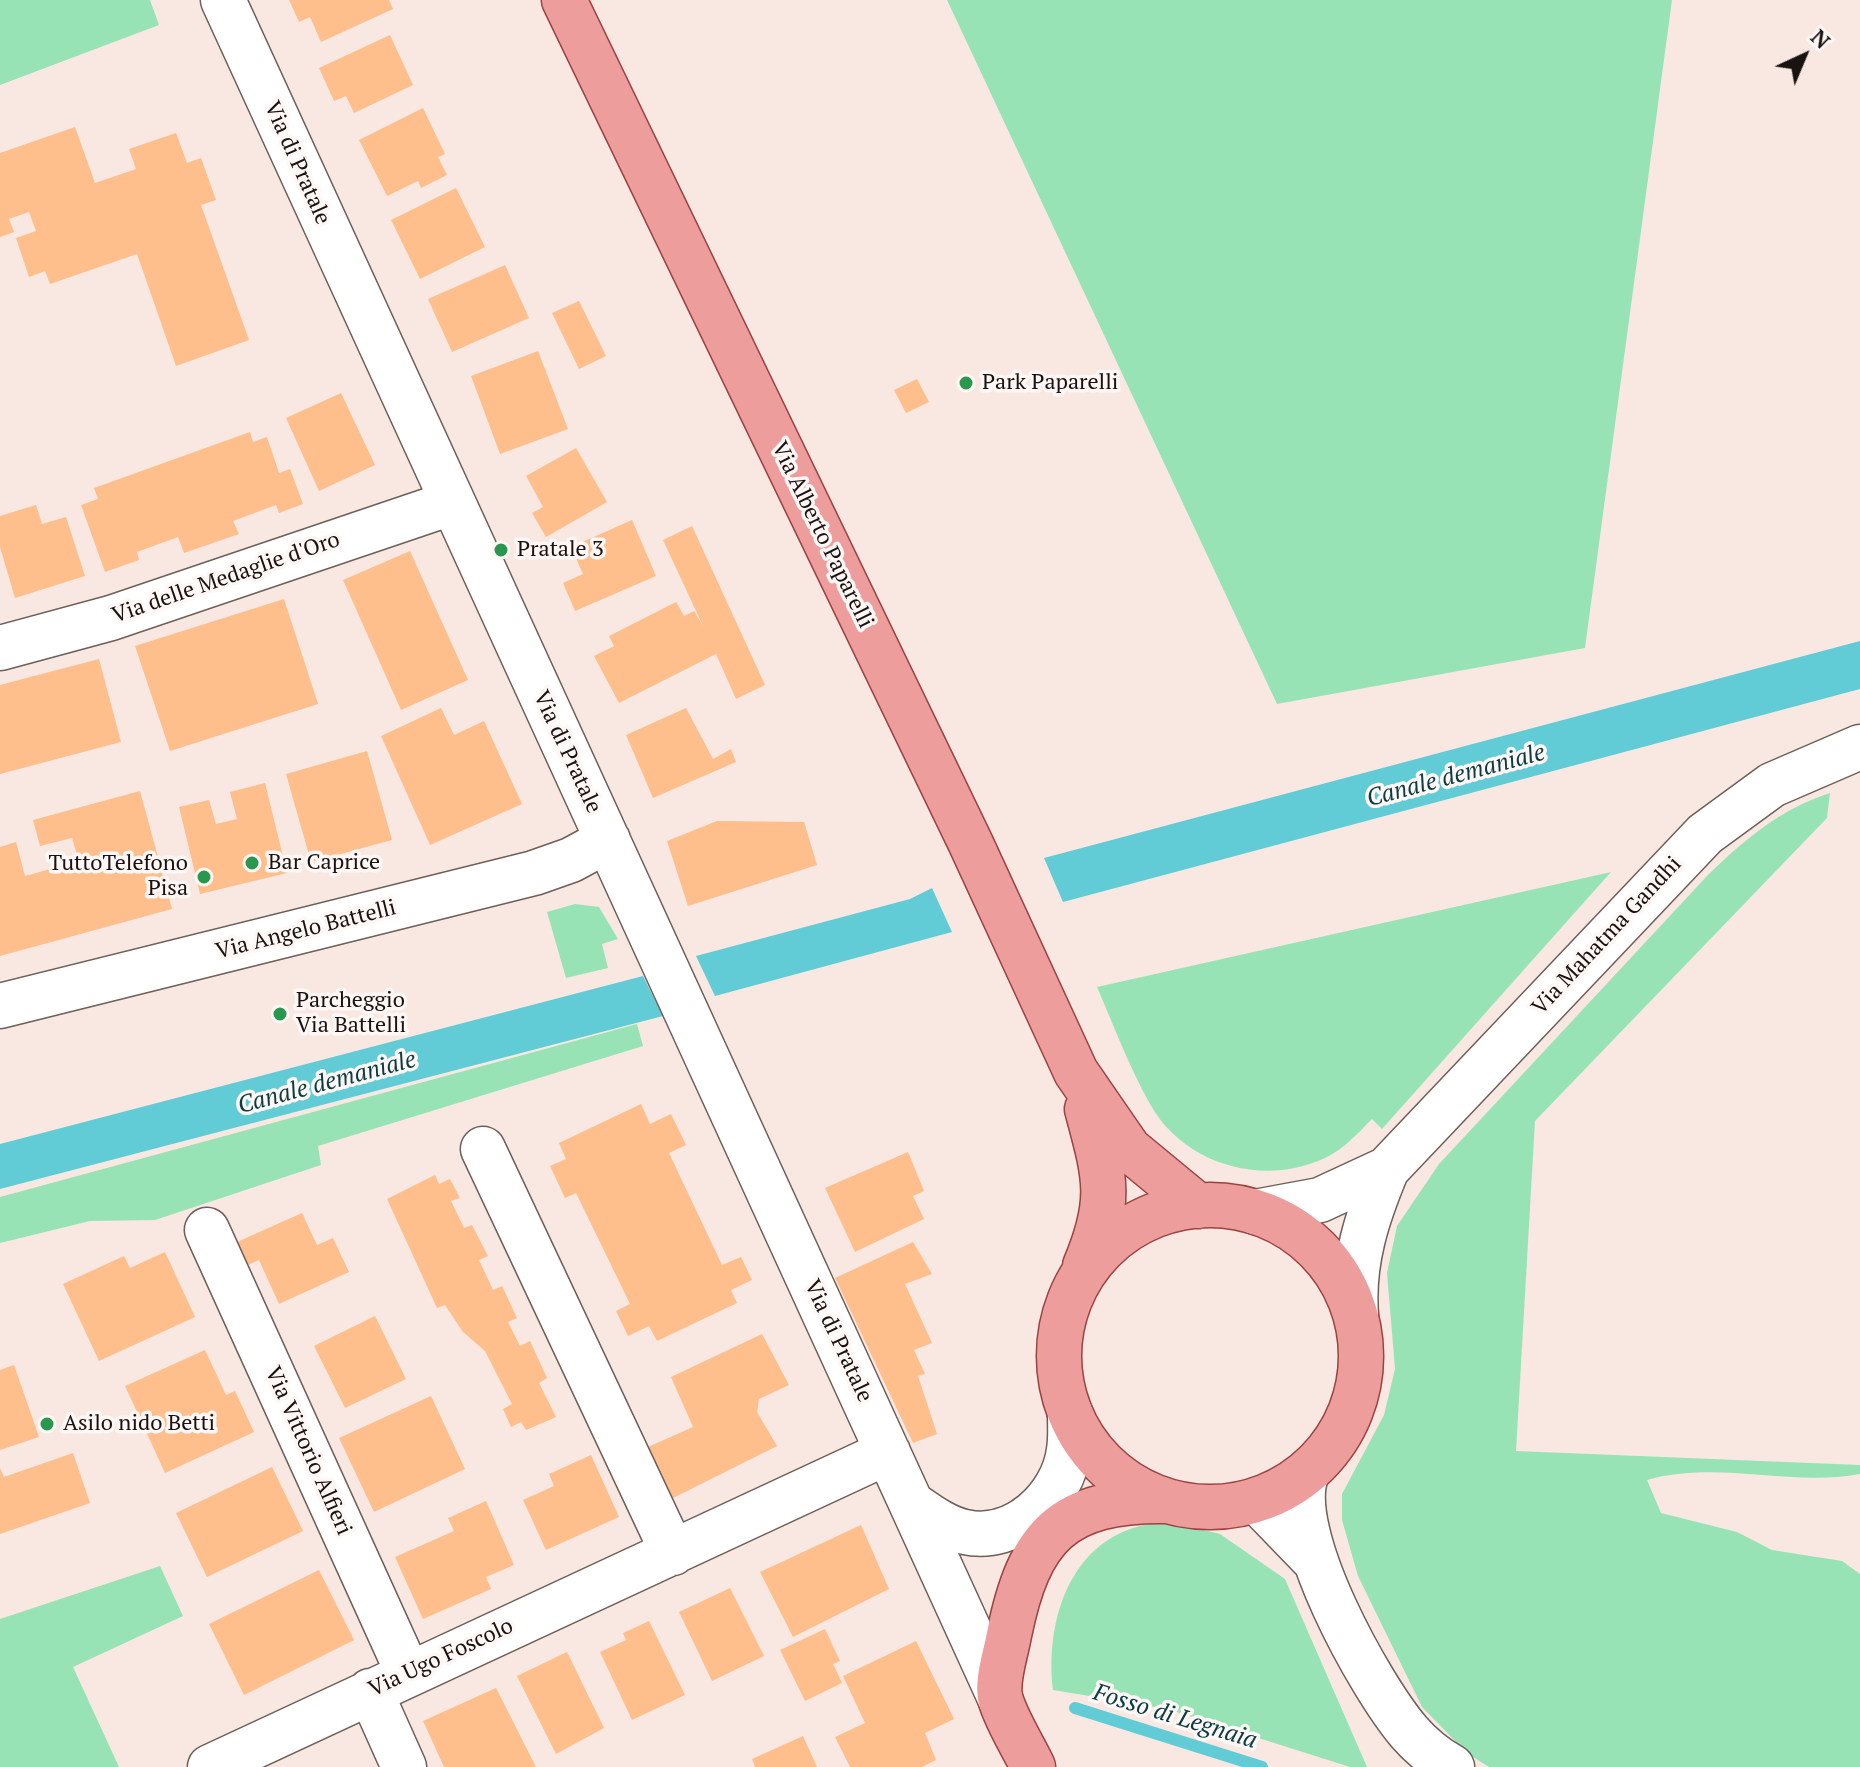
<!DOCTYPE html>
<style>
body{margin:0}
#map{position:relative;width:1860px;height:1767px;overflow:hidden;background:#f8e8e1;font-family:"PT Serif",serif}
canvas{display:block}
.north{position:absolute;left:1764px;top:16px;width:80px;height:80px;-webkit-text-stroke:6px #fef7f5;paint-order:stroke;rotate:44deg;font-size:22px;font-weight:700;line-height:32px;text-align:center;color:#181210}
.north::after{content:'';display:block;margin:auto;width:28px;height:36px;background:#181210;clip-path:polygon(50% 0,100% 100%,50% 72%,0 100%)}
</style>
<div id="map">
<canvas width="1860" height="1767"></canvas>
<div class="north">N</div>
</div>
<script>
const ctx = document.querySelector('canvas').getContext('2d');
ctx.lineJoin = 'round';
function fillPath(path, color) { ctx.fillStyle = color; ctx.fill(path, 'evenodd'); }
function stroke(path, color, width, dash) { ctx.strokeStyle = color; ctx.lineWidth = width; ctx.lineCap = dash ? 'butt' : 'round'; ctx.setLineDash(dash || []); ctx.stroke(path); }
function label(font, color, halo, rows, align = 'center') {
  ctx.font = font + ' "PT Serif",serif'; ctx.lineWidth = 7; ctx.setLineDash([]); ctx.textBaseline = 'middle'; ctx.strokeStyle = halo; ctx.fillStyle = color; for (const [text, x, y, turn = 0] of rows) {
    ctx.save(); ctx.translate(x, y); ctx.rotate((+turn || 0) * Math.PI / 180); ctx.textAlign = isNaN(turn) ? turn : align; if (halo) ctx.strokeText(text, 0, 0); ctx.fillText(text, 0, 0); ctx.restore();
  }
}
const green = new Path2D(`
 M 0,0 L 150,0 L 159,25 L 0,85 Z
 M 947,0 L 1672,0 L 1585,648 L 1277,704 Z
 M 1830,793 L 1827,818 L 1535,1121 L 1516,1451 L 1860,1465 L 1860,1474 C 1790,1487 1716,1460 1647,1480 L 1661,1513 L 1737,1532 L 1772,1550 L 1842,1561 L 1860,1574 L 1860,1767 L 1489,1767 L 1467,1753 L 1422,1707 L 1358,1576 L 1342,1520 L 1342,1494 L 1384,1415 L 1395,1369 L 1387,1273 L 1397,1226 L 1439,1164 L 1707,876 C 1744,840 1780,809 1830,793 Z
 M 1611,872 L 1382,1129 L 1372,1119 C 1357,1134 1344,1149 1325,1158 C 1263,1187 1184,1165 1150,1104 C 1129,1067 1114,1026 1097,987 Z
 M 575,904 L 599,907 L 618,939 L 602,944 L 608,968 L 566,978 L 547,912 Z
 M 637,1024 L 643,1046 L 318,1146 L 321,1165 L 155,1220 L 90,1221 L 0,1243 L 0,1197 Z
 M 1171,1522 L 1220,1534 L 1285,1579 L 1367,1767 L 1350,1767 L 1167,1709 L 1053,1690 C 1044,1610 1078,1523 1171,1522 Z
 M 160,1566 L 183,1616 L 73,1667 L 119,1767 L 0,1767 L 0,1619 Z`);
const water = new Path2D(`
 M 1860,641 L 1860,689 L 1063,902 L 1044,858 Z
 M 932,888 L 952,932 L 715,996 L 696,956 L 910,899 Z
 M 643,976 L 663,1016 L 0,1189 L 0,1144 Z`);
const stream = new Path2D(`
 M 1075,1708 L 1262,1767`);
const building = new Path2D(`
 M 289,0 L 389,0 L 393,9 L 321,42 L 310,17 L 299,22 Z
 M 390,35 L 413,85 L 354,113 L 346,96 L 334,101 L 319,68 Z
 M 423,108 L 445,154 L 438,157 L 447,175 L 421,188 L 418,181 L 387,196 L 359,140 Z
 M 75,127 L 95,183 L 136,169 L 129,149 L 176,133 L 187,163 L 201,158 L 216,200 L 201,205 L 249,340 L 176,366 L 137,254 L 50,284 L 45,271 L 29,277 L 16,238 L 36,231 L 29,212 L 9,219 L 14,232 L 0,237 L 0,153 Z
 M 456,188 L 485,247 L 420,279 L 391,220 Z
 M 505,265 L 529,318 L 452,352 L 428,299 Z
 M 579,301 L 606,356 L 579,369 L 552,313 Z
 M 538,351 L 568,429 L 500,454 L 471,376 Z
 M 917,379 L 929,402 L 906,413 L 894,390 Z
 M 341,393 L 375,465 L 319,491 L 286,418 Z
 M 250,432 L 253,442 L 267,437 L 279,473 L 290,469 L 303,504 L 279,513 L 276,505 L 233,521 L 239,534 L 184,553 L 178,537 L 137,552 L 139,560 L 105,572 L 81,505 L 98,499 L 94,488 Z
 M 576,448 L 607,502 L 546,537 L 532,513 L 543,507 L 526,476 Z
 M 36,505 L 42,524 L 66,517 L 85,576 L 15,598 L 0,547 L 0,516 Z
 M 632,520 L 656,576 L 575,611 L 563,583 L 583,574 L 571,547 Z
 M 692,526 L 765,685 L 736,699 L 716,654 L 619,703 L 594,656 L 614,646 L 609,636 L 676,602 L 684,616 L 694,611 L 703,626 L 663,540 Z
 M 410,551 L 468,680 L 401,710 L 343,580 Z
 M 284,599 L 318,704 L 170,751 L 135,646 Z
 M 99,659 L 121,742 L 0,774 L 0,685 Z
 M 441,708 L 454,735 L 484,721 L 522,804 L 430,845 L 381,736 Z
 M 686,708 L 713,759 L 731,749 L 736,762 L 653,798 L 626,735 Z
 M 367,751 L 392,840 L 311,862 L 286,774 Z
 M 265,783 L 287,873 L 200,894 L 179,807 L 209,800 L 216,824 L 237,819 L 230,792 Z
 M 140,791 L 172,909 L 0,956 L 0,847 L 16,842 L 25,876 L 79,861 L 72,838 L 40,846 L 33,820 Z
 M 717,821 L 804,822 L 817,865 L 688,906 L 667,841 Z
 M 641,1104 L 650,1124 L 671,1114 L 686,1145 L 669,1153 L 722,1265 L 741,1257 L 752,1280 L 731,1290 L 737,1303 L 657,1341 L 649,1326 L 628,1336 L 616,1311 L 630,1304 L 576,1193 L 565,1198 L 550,1166 L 566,1159 L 559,1143 Z
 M 908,1152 L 924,1191 L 913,1196 L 924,1219 L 855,1252 L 825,1188 Z
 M 435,1175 L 439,1184 L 450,1179 L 460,1198 L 451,1201 L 464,1228 L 472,1225 L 488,1256 L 479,1260 L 493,1290 L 502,1286 L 517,1318 L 508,1322 L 520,1346 L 530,1341 L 547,1378 L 539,1383 L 556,1417 L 526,1430 L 521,1422 L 511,1427 L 503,1409 L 512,1404 L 485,1351 L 463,1332 L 445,1305 L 437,1308 L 387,1199 Z
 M 302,1213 L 317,1245 L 333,1238 L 349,1272 L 279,1304 L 259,1260 L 248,1265 L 237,1242 Z
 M 913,1242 L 932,1274 L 905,1284 L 932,1343 L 914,1350 L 925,1374 L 918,1376 L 937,1434 L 913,1443 L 835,1278 Z
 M 165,1252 L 195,1317 L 99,1361 L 63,1284 L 124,1256 L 130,1268 Z
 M 375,1316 L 406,1379 L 345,1408 L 314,1346 Z
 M 762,1334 L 789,1385 L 759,1399 L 757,1412 L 777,1446 L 673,1498 L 648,1447 L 693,1427 L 671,1377 Z
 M 205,1350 L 226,1395 L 235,1391 L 254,1432 L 165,1473 L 125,1386 Z
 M 14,1365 L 39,1437 L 0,1450 L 0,1370 Z
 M 431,1396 L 465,1469 L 374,1512 L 339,1438 Z
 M 73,1453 L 90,1503 L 0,1534 L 0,1468 L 4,1477 Z
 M 591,1455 L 619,1517 L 546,1550 L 523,1500 L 554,1486 L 549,1474 Z
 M 272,1467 L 303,1531 L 207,1577 L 176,1513 Z
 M 486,1501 L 514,1565 L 486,1577 L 491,1589 L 423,1619 L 395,1557 L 454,1531 L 448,1518 Z
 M 861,1525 L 889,1589 L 793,1637 L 760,1572 Z
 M 319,1570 L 354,1640 L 244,1695 L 209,1624 Z
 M 730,1588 L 764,1656 L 712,1681 L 679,1612 Z
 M 649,1621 L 685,1695 L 632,1720 L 600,1652 L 626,1640 L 623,1633 Z
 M 825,1629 L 840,1661 L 833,1664 L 842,1683 L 805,1701 L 780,1650 Z
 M 916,1641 L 954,1719 L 925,1733 L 936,1760 L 922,1767 L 850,1767 L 835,1737 L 865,1723 L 843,1676 Z
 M 567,1652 L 604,1728 L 556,1754 L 517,1676 Z
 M 496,1688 L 536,1767 L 444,1767 L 423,1721 Z
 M 803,1736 L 817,1767 L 755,1767 L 752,1759 Z`);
const minor = new Path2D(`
 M 223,0 L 911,1503 C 927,1514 945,1528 965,1532 C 1014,1543 1063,1499 1069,1450 C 1071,1438 1070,1425 1070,1413
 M 0,648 L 111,618 L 451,503
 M 0,1006 L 534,873 L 571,860 L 608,840
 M 483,1149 L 673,1553
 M 1255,1212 L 1320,1200 L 1387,1169 L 1705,834 L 1772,785 L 1860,747
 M 207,1230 L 408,1673
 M 1356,1315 C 1352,1262 1367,1217 1387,1169
 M 1307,1473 C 1283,1531 1370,1686 1409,1732 C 1421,1746 1436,1758 1452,1767
 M 1257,1501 L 1314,1560
 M 911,1503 L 1000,1698
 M 370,1691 L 404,1767
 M 210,1767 L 888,1452`);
const major = new Path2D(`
 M 564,0 L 971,844 L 1076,1072 L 1129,1149 L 1198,1206
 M1059 1356a151 151 0 1 1 302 0a151 151 0 1 1-302 0Z
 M 1085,1266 C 1113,1200 1105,1176 1087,1109
 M 1033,1767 C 1023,1746 1008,1723 1001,1701 C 995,1683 1006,1653 1009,1635 C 1029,1535 1063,1500 1165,1501`);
const markers = [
 [966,383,8,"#2a974f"],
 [501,550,8,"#2a974f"],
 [252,863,8,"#2a974f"],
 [204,877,8,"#2a974f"],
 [280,1014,8,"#2a974f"],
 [47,1424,8,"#2a974f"]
];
const streetNames = [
 ["Via di Pratale",297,163,66],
 ["Via Alberto Paparelli",822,535,64],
 ["Via delle Medaglie d'Oro",226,578,-19],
 ["Via di Pratale",567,752,65],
 ["Via Angelo Battelli",306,930,-14],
 ["Via Mahatma Gandhi",1607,936,-47],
 ["Via di Pratale",838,1341,65],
 ["Via Vittorio Alfieri",308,1451,66],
 ["Via Ugo Foscolo",441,1658,-25]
];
const poiNames = [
 ["Park Paparelli",982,383],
 ["Pratale 3",517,550],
 ["Bar Caprice",268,863],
 ["TuttoTelefono",188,864,"right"],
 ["Pisa",188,889,"right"],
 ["Parcheggio",296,1001],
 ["Via Battelli",296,1026],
 ["Asilo nido Betti",63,1424]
];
const waterNames = [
 ["Canale demaniale",1456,776,-15],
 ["Canale demaniale",327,1083,-15],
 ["Fosso di Legnaia",1175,1717,17]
];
fillPath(green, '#98e3b5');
fillPath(water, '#61ccd5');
stroke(stream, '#61ccd5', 12);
fillPath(building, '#febf8c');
stroke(minor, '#6d5f59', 47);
stroke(major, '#9c4241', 47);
stroke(minor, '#fff', 44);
stroke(major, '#ee9d9d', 44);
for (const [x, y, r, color] of markers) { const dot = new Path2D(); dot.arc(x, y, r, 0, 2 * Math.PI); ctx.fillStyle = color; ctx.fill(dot); stroke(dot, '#fef7f5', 3); }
label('22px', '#181210', '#fef7f5', streetNames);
label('22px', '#181210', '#fef7f5', poiNames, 'left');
label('italic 24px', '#093d41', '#fef7f5', waterNames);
</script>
